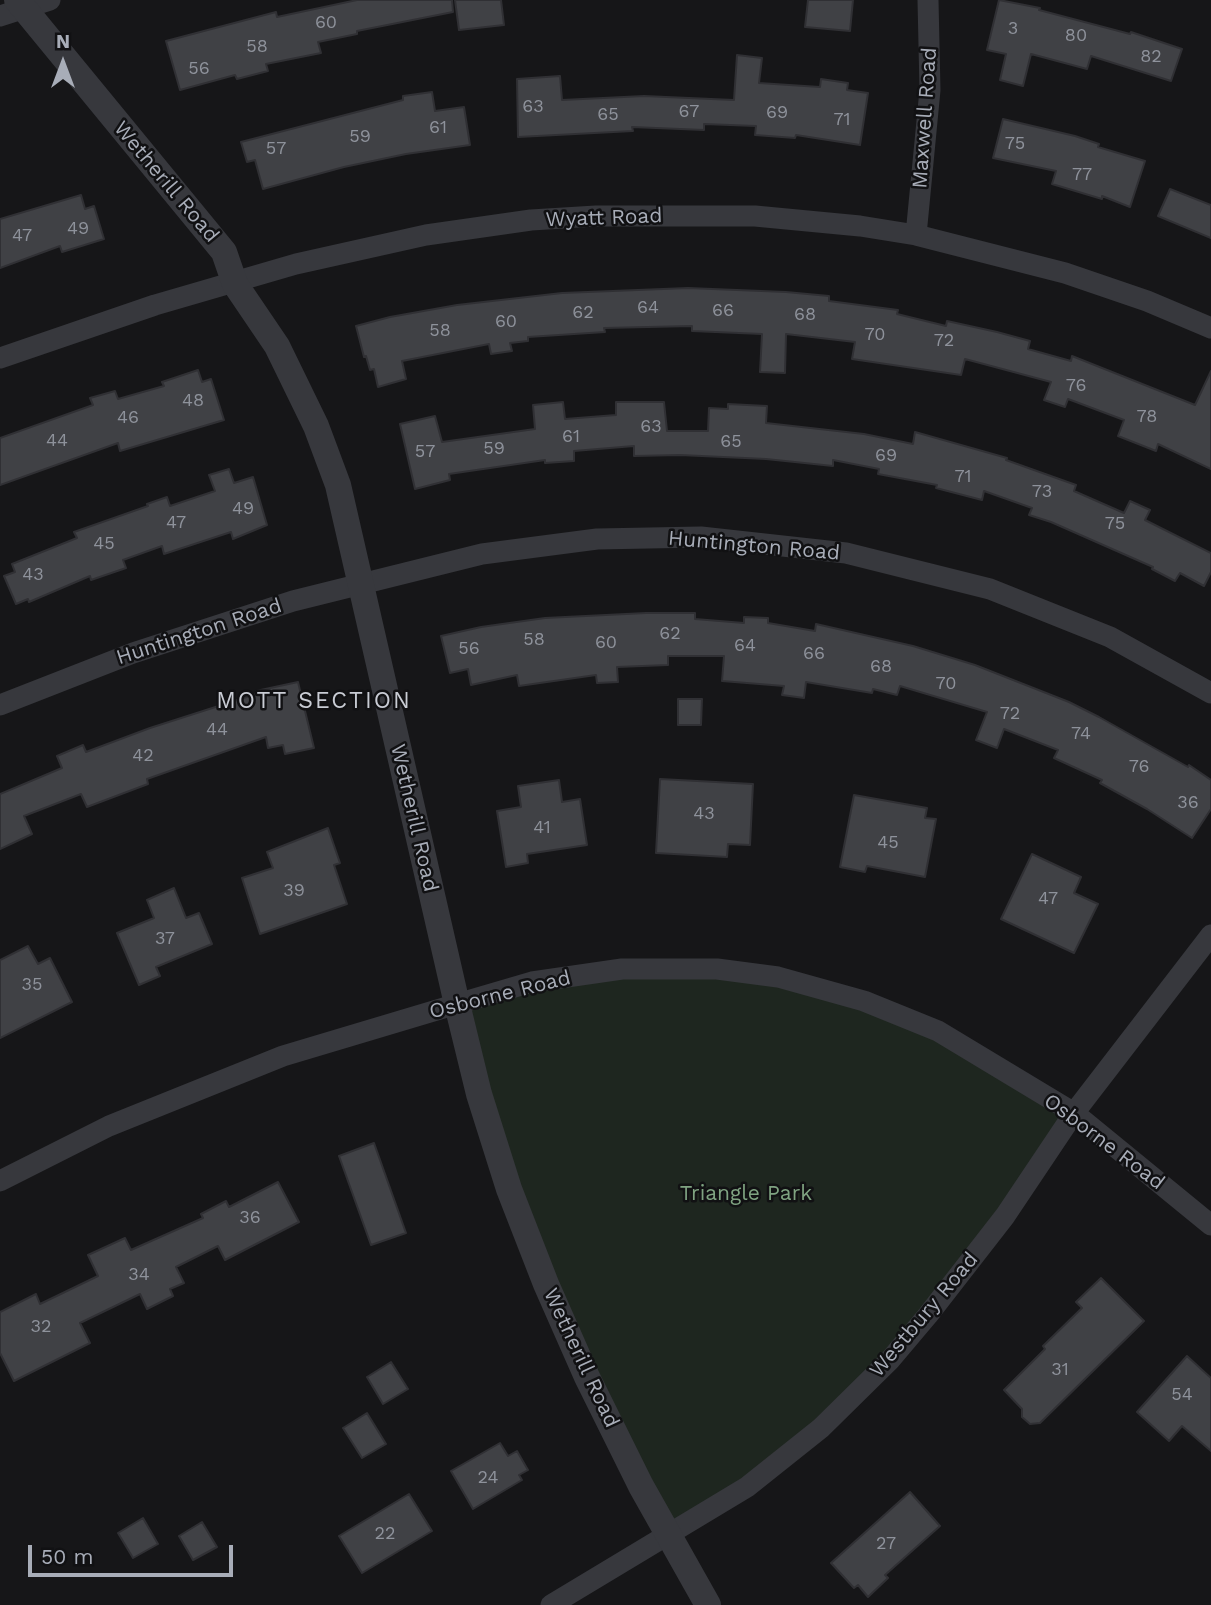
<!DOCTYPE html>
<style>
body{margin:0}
#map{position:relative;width:1211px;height:1605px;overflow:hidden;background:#161618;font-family:"Work Sans",sans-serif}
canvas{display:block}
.north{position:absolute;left:28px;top:28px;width:70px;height:70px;-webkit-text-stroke:5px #111113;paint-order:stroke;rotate:0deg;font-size:19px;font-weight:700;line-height:28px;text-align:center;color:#a8adb8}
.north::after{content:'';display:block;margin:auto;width:24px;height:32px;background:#a8adb8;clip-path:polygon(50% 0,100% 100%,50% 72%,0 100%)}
.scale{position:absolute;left:28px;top:1545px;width:205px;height:32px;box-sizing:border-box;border:4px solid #a8adb8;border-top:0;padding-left:9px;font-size:21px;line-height:24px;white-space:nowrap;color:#a8adb8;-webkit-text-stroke:5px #111113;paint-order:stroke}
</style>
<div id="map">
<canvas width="1211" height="1605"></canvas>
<div class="north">N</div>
<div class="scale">50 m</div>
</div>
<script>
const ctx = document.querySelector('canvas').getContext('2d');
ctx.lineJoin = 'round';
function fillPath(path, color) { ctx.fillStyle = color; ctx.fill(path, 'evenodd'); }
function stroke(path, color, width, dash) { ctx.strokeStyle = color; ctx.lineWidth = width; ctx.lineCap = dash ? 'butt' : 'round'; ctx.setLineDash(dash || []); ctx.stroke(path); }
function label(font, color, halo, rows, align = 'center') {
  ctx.font = font + ' "Work Sans",sans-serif'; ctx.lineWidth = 5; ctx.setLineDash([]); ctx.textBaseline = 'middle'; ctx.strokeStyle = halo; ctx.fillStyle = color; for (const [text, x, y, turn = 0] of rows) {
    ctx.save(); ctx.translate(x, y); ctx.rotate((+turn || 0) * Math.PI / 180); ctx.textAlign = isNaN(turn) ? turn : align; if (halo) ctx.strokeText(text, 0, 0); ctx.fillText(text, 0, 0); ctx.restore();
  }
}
const green = new Path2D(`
 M 722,970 L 864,1001 L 1074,1113 L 1005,1216 L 821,1428 L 670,1535 L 587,1377 L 457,1004 L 532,982 Z`);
const building = new Path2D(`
 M 357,0 L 452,0 L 453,12 L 357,31 L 357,34 L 318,42 L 321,53 L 266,64 L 268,71 L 237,79 L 235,75 L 180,90 L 166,41 L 276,12 L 277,17 Z
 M 455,0 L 501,0 L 504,25 L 459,30 Z
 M 808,0 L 853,0 L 850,31 L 805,27 Z
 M 999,0 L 1040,8 L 1039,10 L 1130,34 L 1131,32 L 1182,49 L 1171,81 L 1091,56 L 1087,69 L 1031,54 L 1023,86 L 1000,80 L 1006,54 L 987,50 Z
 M 737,55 L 762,58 L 759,83 L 820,87 L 821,79 L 848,83 L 847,90 L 868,93 L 860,145 L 796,135 L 795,138 L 755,135 L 756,126 L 704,124 L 704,130 L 632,127 L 633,131 L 518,137 L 517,79 L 560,76 L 562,100 L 644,96 L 734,100 Z
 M 432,92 L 435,111 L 464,107 L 470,145 L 406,154 L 344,167 L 263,189 L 255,160 L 247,162 L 241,142 L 403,100 L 403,96 Z
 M 1003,119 L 1075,136 L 1099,144 L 1098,147 L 1145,161 L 1130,207 L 1102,196 L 1102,199 L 1052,184 L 1056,171 L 993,158 Z
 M 1170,189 L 1211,205 L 1211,238 L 1158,216 Z
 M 81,195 L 85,209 L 94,206 L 104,239 L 62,252 L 60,246 L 0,268 L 0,219 Z
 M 688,288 L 786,292 L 829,296 L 829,301 L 898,310 L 897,314 L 946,326 L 947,321 L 997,332 L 1030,341 L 1028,349 L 1071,361 L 1072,356 L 1195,405 L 1211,371 L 1211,469 L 1158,444 L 1156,451 L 1118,436 L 1124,420 L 1068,399 L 1065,407 L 1044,400 L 1051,382 L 965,359 L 961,375 L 852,359 L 855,342 L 786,334 L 785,373 L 760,372 L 762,334 L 692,331 L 692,326 L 604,328 L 605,332 L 528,337 L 528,341 L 510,343 L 512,351 L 491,354 L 489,344 L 402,361 L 406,379 L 378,387 L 374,369 L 370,370 L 366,356 L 364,357 L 356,326 L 390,317 L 457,305 L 562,293 Z
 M 198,370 L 202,382 L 211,379 L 224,420 L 120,451 L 118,443 L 0,485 L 0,438 L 93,405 L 90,398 L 115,391 L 118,399 L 164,386 L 162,382 Z
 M 563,402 L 565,419 L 616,415 L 616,402 L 664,402 L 667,431 L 708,431 L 709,408 L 728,409 L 728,404 L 767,406 L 766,423 L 864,434 L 913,444 L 915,432 L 1007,458 L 1006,460 L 1076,485 L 1074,491 L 1124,513 L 1130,501 L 1150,510 L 1145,520 L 1211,553 L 1211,572 L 1204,586 L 1180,573 L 1175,581 L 1152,569 L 1153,567 L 1051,522 L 1029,515 L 1032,508 L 984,491 L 982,500 L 936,488 L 937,485 L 878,474 L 879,469 L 833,460 L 833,466 L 766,459 L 680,455 L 634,456 L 634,446 L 574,451 L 574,461 L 545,463 L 545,460 L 449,474 L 450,480 L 415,489 L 400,424 L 435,416 L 442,442 L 535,429 L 533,405 Z
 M 229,469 L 234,483 L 253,477 L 267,525 L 233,539 L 231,532 L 164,554 L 162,546 L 123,560 L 126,568 L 91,580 L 90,576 L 29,602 L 28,599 L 16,604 L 4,576 L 15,572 L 12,564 L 77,538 L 74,532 L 148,506 L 147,504 L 167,497 L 170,506 L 215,491 L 209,475 Z
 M 646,613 L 695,613 L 695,619 L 744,623 L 744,617 L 768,618 L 768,623 L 815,631 L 816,624 L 913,646 L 975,665 L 1069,702 L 1099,717 L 1188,767 L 1189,765 L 1211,780 L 1211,809 L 1192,838 L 1147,809 L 1100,783 L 1102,780 L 1054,758 L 1058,750 L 1004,729 L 997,748 L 976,740 L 987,712 L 900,686 L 897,695 L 873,689 L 872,693 L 806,682 L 804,698 L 782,695 L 784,686 L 722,681 L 724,656 L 668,656 L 668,665 L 617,667 L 618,682 L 597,683 L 596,675 L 519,686 L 517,675 L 471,685 L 468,669 L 450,673 L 441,636 L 481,627 L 545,618 Z
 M 298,682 L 314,748 L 285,754 L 283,745 L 268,748 L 266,737 L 147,779 L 148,784 L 87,807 L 81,794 L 24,816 L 32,834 L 0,849 L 0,794 L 62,768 L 57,756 L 83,745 L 86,752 L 150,728 L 256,694 L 256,691 Z
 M 678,699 L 702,699 L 701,725 L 678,725 Z
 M 660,779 L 753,784 L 750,845 L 728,844 L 727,857 L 656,853 Z
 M 559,780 L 562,802 L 580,799 L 587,845 L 527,854 L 528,863 L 506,867 L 497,811 L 521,807 L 518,786 Z
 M 854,795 L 927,808 L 925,818 L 936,819 L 925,877 L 867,866 L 865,872 L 840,867 Z
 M 328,828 L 340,863 L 334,865 L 347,904 L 260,934 L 242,878 L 273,868 L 267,852 Z
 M 1032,854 L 1081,877 L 1074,893 L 1098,904 L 1074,953 L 1001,919 Z
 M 174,888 L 186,918 L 199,913 L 212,944 L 156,967 L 160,976 L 139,985 L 117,933 L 154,918 L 147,900 Z
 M 28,946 L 38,964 L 50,958 L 72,1002 L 0,1038 L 0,960 Z
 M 374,1143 L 406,1233 L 371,1245 L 339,1156 Z
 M 278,1182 L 299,1222 L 225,1260 L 218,1246 L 176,1267 L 184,1283 L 170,1289 L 173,1296 L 147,1309 L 140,1294 L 80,1323 L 90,1343 L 14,1381 L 0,1353 L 0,1312 L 36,1294 L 40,1304 L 98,1276 L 88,1255 L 125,1238 L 131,1250 L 203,1218 L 201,1214 L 226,1201 L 229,1207 Z
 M 1101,1278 L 1144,1321 L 1040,1423 L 1030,1424 L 1022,1417 L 1022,1409 L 1004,1390 L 1045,1349 L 1043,1346 L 1082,1308 L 1076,1302 Z
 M 1187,1356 L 1211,1378 L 1211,1451 L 1182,1426 L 1169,1441 L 1137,1412 Z
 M 391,1362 L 408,1389 L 383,1404 L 367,1377 Z
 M 367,1413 L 386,1444 L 362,1458 L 343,1428 Z
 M 500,1443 L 508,1456 L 517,1451 L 528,1470 L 519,1475 L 522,1480 L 473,1509 L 451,1471 Z
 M 910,1492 L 940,1526 L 885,1575 L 888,1578 L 868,1597 L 858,1585 L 854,1588 L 831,1563 Z
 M 409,1494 L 432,1531 L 362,1573 L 339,1536 Z
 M 143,1518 L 158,1544 L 133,1558 L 118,1533 Z
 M 202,1522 L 217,1547 L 193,1560 L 179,1536 Z`);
const minor = new Path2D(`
 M 0,16 L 50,0
 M 916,235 L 930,90 L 928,0
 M 0,358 L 155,305 L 296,264 L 426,235 L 531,220 L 596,216 L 755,216 L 860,226 L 916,235 L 1065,273 L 1147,301 L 1211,328
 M 0,705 L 133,653 L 293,601 L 482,554 L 597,539 L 701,537 L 846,553 L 990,589 L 1110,637 L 1211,693
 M 0,1181 L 109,1126 L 283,1056 L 457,1004 L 532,982 L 622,969 L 717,969 L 778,977 L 864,1001 L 938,1031 L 1074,1113 L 1211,1225
 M 551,1605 L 747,1487 L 821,1428 L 890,1360 L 928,1315 L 1005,1216 L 1074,1113 L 1211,935`);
const tertiary = new Path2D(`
 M 17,0 L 224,252 L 235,284 L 277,346 L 316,426 L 338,485 L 457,1004 L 479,1094 L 509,1189 L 546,1284 L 587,1377 L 641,1486 L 708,1605`);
const numberNames = [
 ["60",326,23],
 ["3",1013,29],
 ["80",1076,36],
 ["58",257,47],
 ["82",1151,57],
 ["56",199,69],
 ["63",533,107],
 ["67",689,112],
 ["69",777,113],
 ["65",608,115],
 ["71",842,120],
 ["61",438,128],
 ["59",360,137],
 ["75",1015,144],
 ["57",276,149],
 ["77",1082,175],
 ["49",78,229],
 ["47",22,236],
 ["64",648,308],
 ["66",723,311],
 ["62",583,313],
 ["68",805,315],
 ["60",506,322],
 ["58",440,331],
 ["70",875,335],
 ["72",944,341],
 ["76",1076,386],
 ["48",193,401],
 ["78",1147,417],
 ["46",128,418],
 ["63",651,427],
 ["61",571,437],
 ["44",57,441],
 ["65",731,442],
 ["59",494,449],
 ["57",425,452],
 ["69",886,456],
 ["71",963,477],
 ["73",1042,492],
 ["49",243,509],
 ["47",176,523],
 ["75",1115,524],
 ["45",104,544],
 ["43",33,575],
 ["62",670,634],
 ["58",534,640],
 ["60",606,643],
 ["64",745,646],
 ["56",469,649],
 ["66",814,654],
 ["68",881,667],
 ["70",946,684],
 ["72",1010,714],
 ["44",217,730],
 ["74",1081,734],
 ["42",143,756],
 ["76",1139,767],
 ["36",1188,803],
 ["43",704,814],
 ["41",542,828],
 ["45",888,843],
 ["39",294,891],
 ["47",1048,899],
 ["37",165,939],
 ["35",32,985],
 ["36",250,1218],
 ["34",139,1275],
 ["32",41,1327],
 ["31",1060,1370],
 ["54",1182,1395],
 ["24",488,1478],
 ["22",385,1534],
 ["27",886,1544]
];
const streetNames = [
 ["Maxwell Road",925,118,-86],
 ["Wetherill Road",166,182,50],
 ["Wyatt Road",604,218,-2],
 ["Huntington Road",754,546,5],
 ["Huntington Road",199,632,-18],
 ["Wetherill Road",414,818,77],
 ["Osborne Road",500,995,-14],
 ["Osborne Road",1104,1142,37],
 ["Westbury Road",924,1315,-50],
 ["Wetherill Road",581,1358,65]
];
const parkNames = [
 ["Triangle Park",746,1194]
];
const neighbourhoodNames = [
 ["MOTT SECTION",314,701]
];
fillPath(green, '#1e261f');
fillPath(building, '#404145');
stroke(building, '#303034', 2);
stroke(minor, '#37383d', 21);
stroke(tertiary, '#37383d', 26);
label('18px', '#8e929b', null, numberNames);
label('21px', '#a8adb8', '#111113', streetNames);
label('21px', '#7fa381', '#111113', parkNames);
ctx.letterSpacing = '2px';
label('23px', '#c9ccd4', '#111113', neighbourhoodNames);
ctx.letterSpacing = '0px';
</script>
